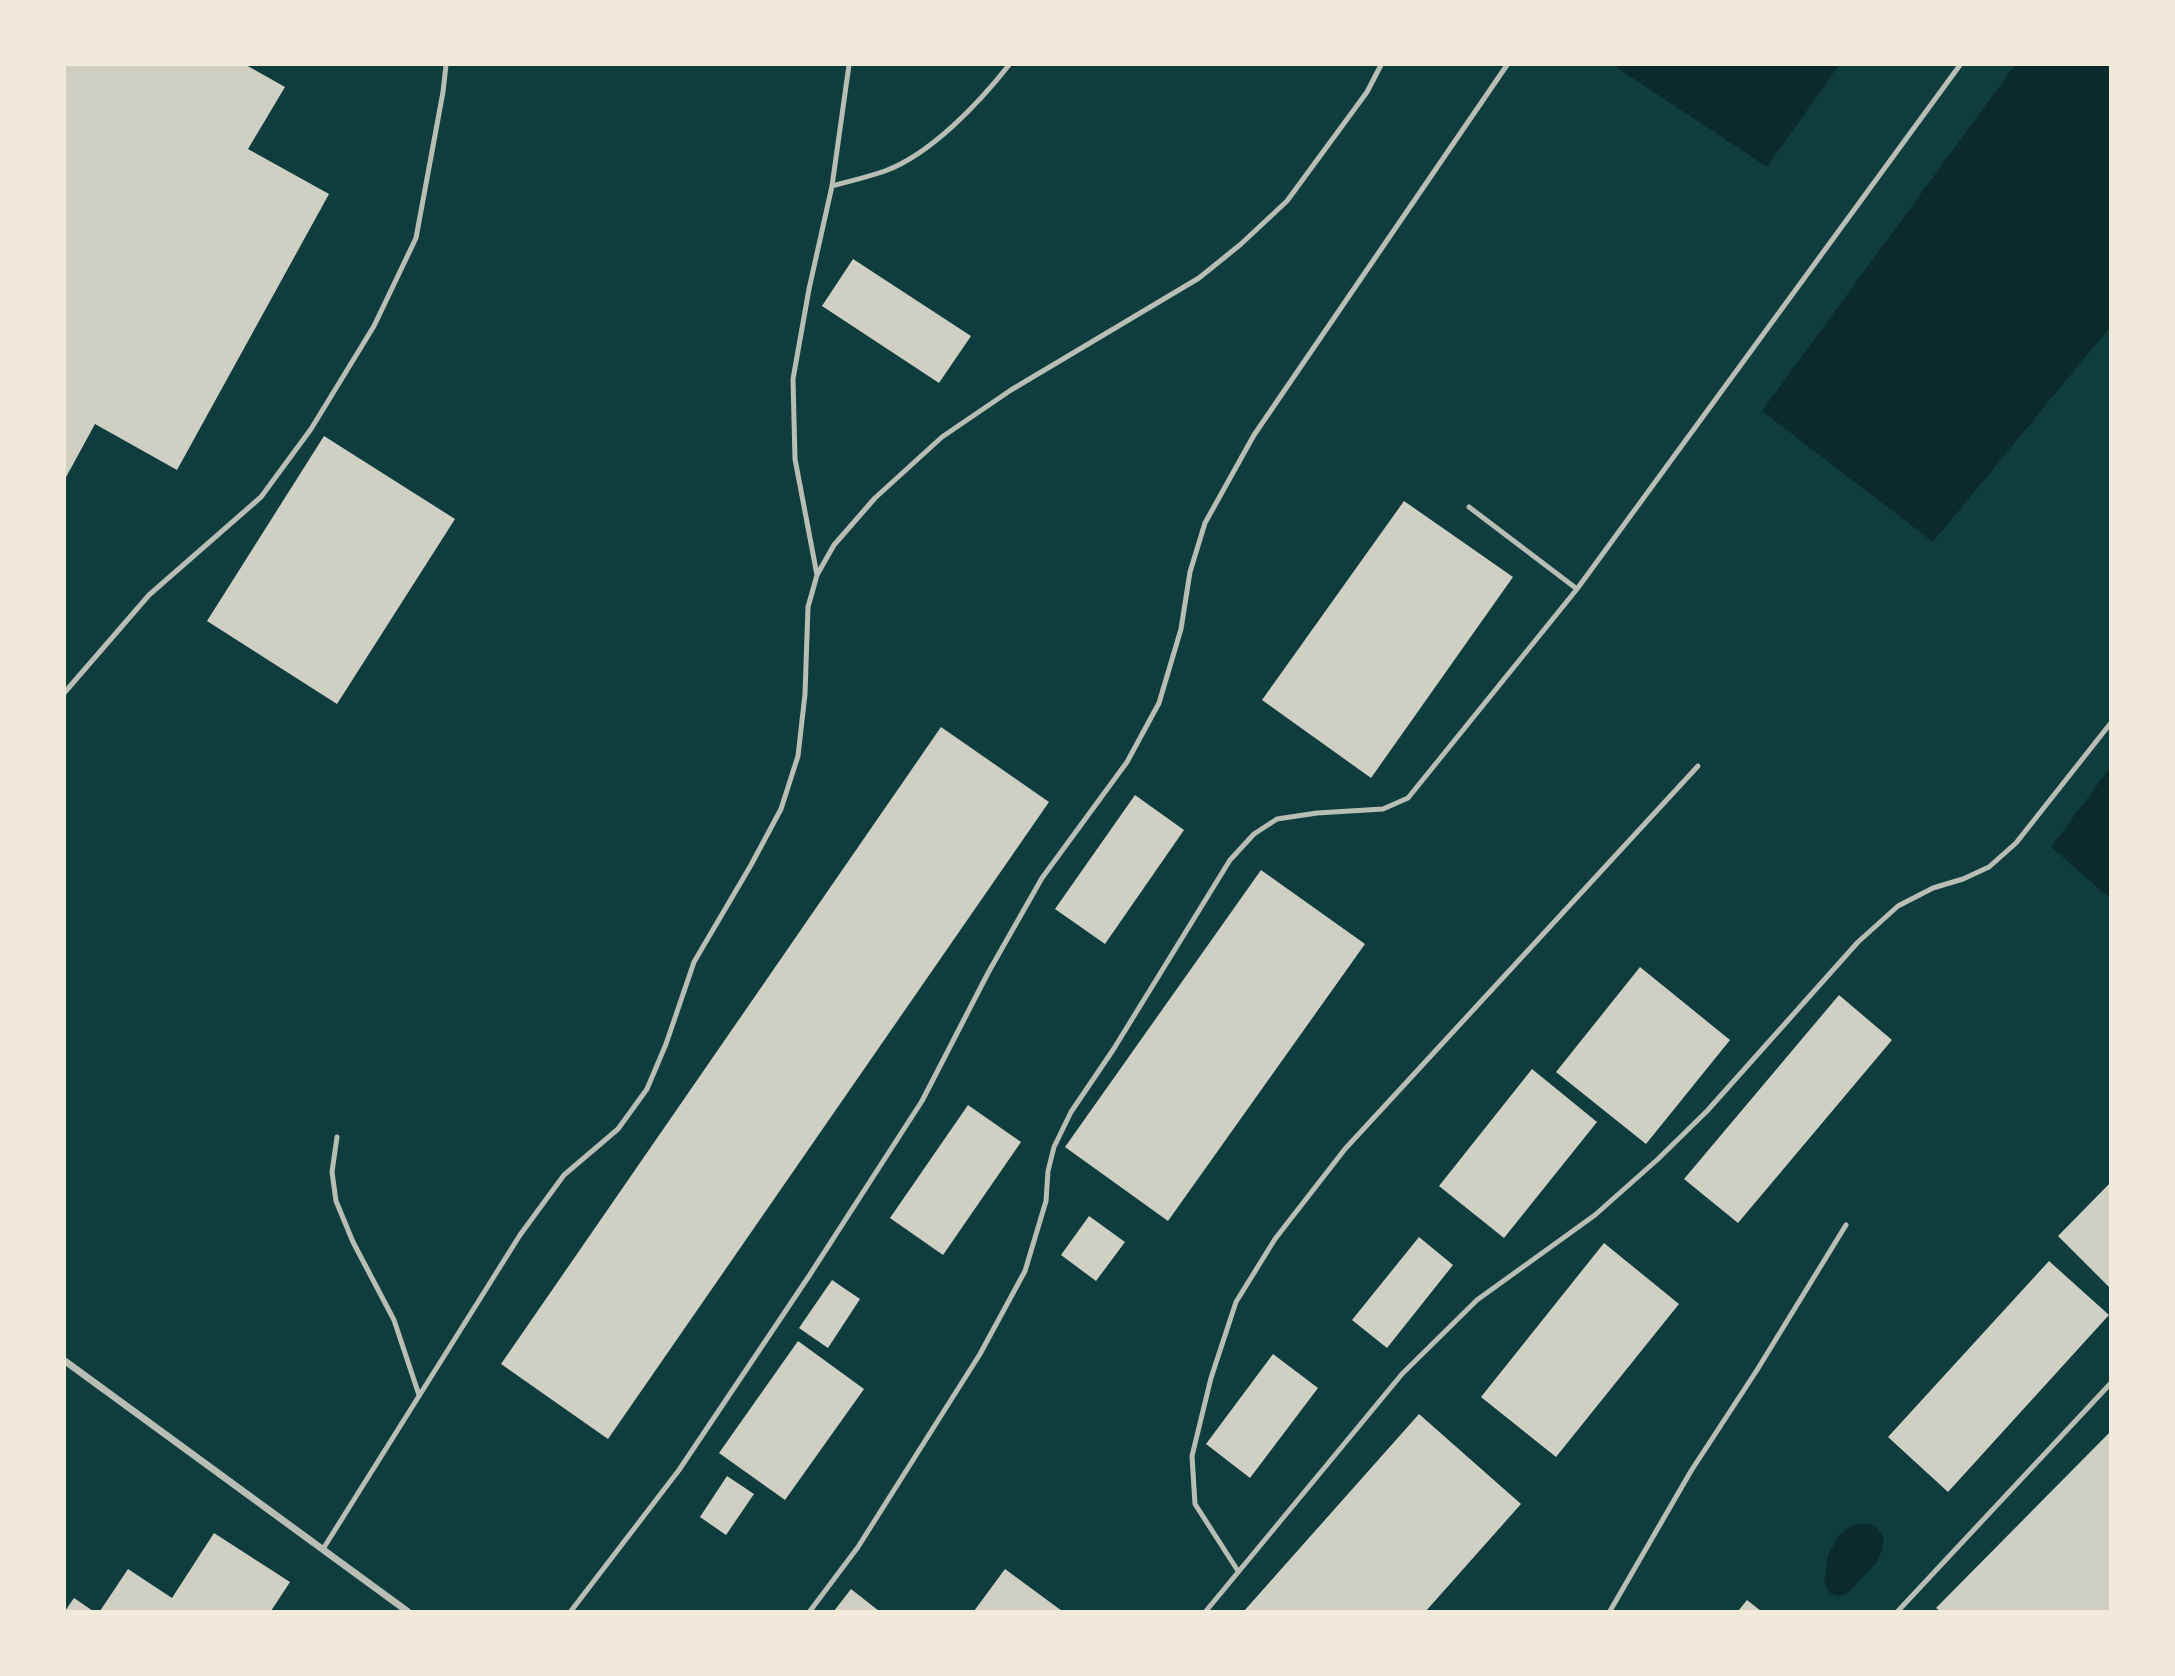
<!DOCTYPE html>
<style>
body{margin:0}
#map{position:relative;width:2175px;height:1676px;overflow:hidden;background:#0f3d3e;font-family:Commissioner,sans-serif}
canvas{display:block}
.frame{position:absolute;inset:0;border:66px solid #f1e9da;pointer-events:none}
</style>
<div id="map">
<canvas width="2175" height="1676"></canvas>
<div class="frame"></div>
</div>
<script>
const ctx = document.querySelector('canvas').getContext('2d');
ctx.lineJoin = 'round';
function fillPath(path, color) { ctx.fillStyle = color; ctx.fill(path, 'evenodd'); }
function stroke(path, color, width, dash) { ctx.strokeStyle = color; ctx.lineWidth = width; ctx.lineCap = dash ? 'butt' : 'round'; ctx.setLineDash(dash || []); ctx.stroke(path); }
const water = new Path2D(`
 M 1613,65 L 1839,65 L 1767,167 Z
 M 2015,65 L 2110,65 L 2110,327 L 1933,542 L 1762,411 Z
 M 2110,768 L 2110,898 L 2051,847 Z
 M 1864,1524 L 1874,1525 L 1884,1537 L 1882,1551 L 1876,1563 L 1858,1582 L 1848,1593 L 1839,1596 L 1831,1594 L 1824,1583 L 1828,1555 L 1839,1535 L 1852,1525 Z`);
const building = new Path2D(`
 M 65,65 L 246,65 L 285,87 L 248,149 L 329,194 L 177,470 L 95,424 L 65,479 Z
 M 853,259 L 971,336 L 939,383 L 822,306 Z
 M 324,436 L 455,519 L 337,704 L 207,621 Z
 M 1404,501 L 1513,577 L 1371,778 L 1262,700 Z
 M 941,727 L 1049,802 L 608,1439 L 501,1364 Z
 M 1135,795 L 1184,830 L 1105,944 L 1055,909 Z
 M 1261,870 L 1365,944 L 1168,1221 L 1065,1147 Z
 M 1640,967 L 1730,1040 L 1646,1144 L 1556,1072 Z
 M 1839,995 L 1892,1040 L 1738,1223 L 1684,1179 Z
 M 1532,1069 L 1597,1122 L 1504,1238 L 1439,1186 Z
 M 968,1105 L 1021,1142 L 943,1255 L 890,1218 Z
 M 2110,1183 L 2110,1285 L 2109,1287 L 2058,1236 Z
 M 1089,1216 L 1125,1242 L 1096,1281 L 1061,1255 Z
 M 1419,1237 L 1453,1265 L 1387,1348 L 1352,1320 Z
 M 1604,1243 L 1679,1304 L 1556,1457 L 1481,1397 Z
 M 2049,1261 L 2109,1315 L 1948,1492 L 1888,1437 Z
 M 832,1280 L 860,1299 L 828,1348 L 799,1328 Z
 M 798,1341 L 864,1389 L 785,1500 L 719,1453 Z
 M 1273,1354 L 1318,1388 L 1250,1478 L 1206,1444 Z
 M 1419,1414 L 1521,1504 L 1426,1611 L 1244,1611 Z
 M 2110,1432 L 2110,1611 L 1940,1611 L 1936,1608 Z
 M 727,1476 L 754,1494 L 726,1535 L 700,1517 Z
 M 214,1533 L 290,1582 L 271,1611 L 100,1611 L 128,1569 L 172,1598 Z
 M 1005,1569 L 1062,1611 L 974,1611 Z
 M 851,1589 L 879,1611 L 834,1611 Z
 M 74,1598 L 93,1611 L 65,1611 Z
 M 1747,1600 L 1761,1611 L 1738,1611 Z`);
const service = new Path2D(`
 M 832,186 C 850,181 868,177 885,171 C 931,154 979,103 1009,65
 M 1469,507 L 1577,589
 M 817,575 L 795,459 L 793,379 L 809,289 L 832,186 L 849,65
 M 65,692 L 149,595 L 261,497 L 311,429 L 374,326 L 416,238 L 443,92 L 446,65
 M 337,1137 L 332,1172 L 336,1201 L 353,1242 L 394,1320 L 419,1395
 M 323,1549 L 520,1235 L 564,1175 L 618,1129 L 647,1089 L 666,1044 L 694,962 L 751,865 L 781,809 L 798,756 L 805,694 L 808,607 L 817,575 L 834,545 L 875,498 L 942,437 L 1011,390 L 1199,278 L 1241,244 L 1287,201 L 1367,92 L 1381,65
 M 1238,1571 L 1195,1504 L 1192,1456 L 1211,1378 L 1236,1302 L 1275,1239 L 1345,1149 L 1698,766
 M 571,1611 L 679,1470 L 809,1276 L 922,1101 L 988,973 L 1042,878 L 1127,762 L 1159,703 L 1181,629 L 1190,572 L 1205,523 L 1254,435 L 1507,65
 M 810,1611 L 858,1547 L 980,1354 L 1025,1271 L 1046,1201 L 1048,1171 L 1054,1147 L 1071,1112 L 1113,1050 L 1230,860 L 1254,834 L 1277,819 L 1317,813 L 1383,809 L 1408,798 L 1577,589 L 1960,65
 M 1206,1611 L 1402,1374 L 1477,1300 L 1595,1215 L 1658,1159 L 1707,1111 L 1858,942 L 1898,906 L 1933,888 L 1963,879 L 1989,867 L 2016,843 L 2110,724
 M 1610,1611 L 1691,1471 L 1757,1370 L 1846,1225
 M 1898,1611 L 2110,1384`);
const minor = new Path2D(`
 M 65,1361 L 407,1611`);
fillPath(water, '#0a2a2b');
fillPath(building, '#cfcfc3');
stroke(service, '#b8beb3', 5);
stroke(minor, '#b8beb3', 7);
</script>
